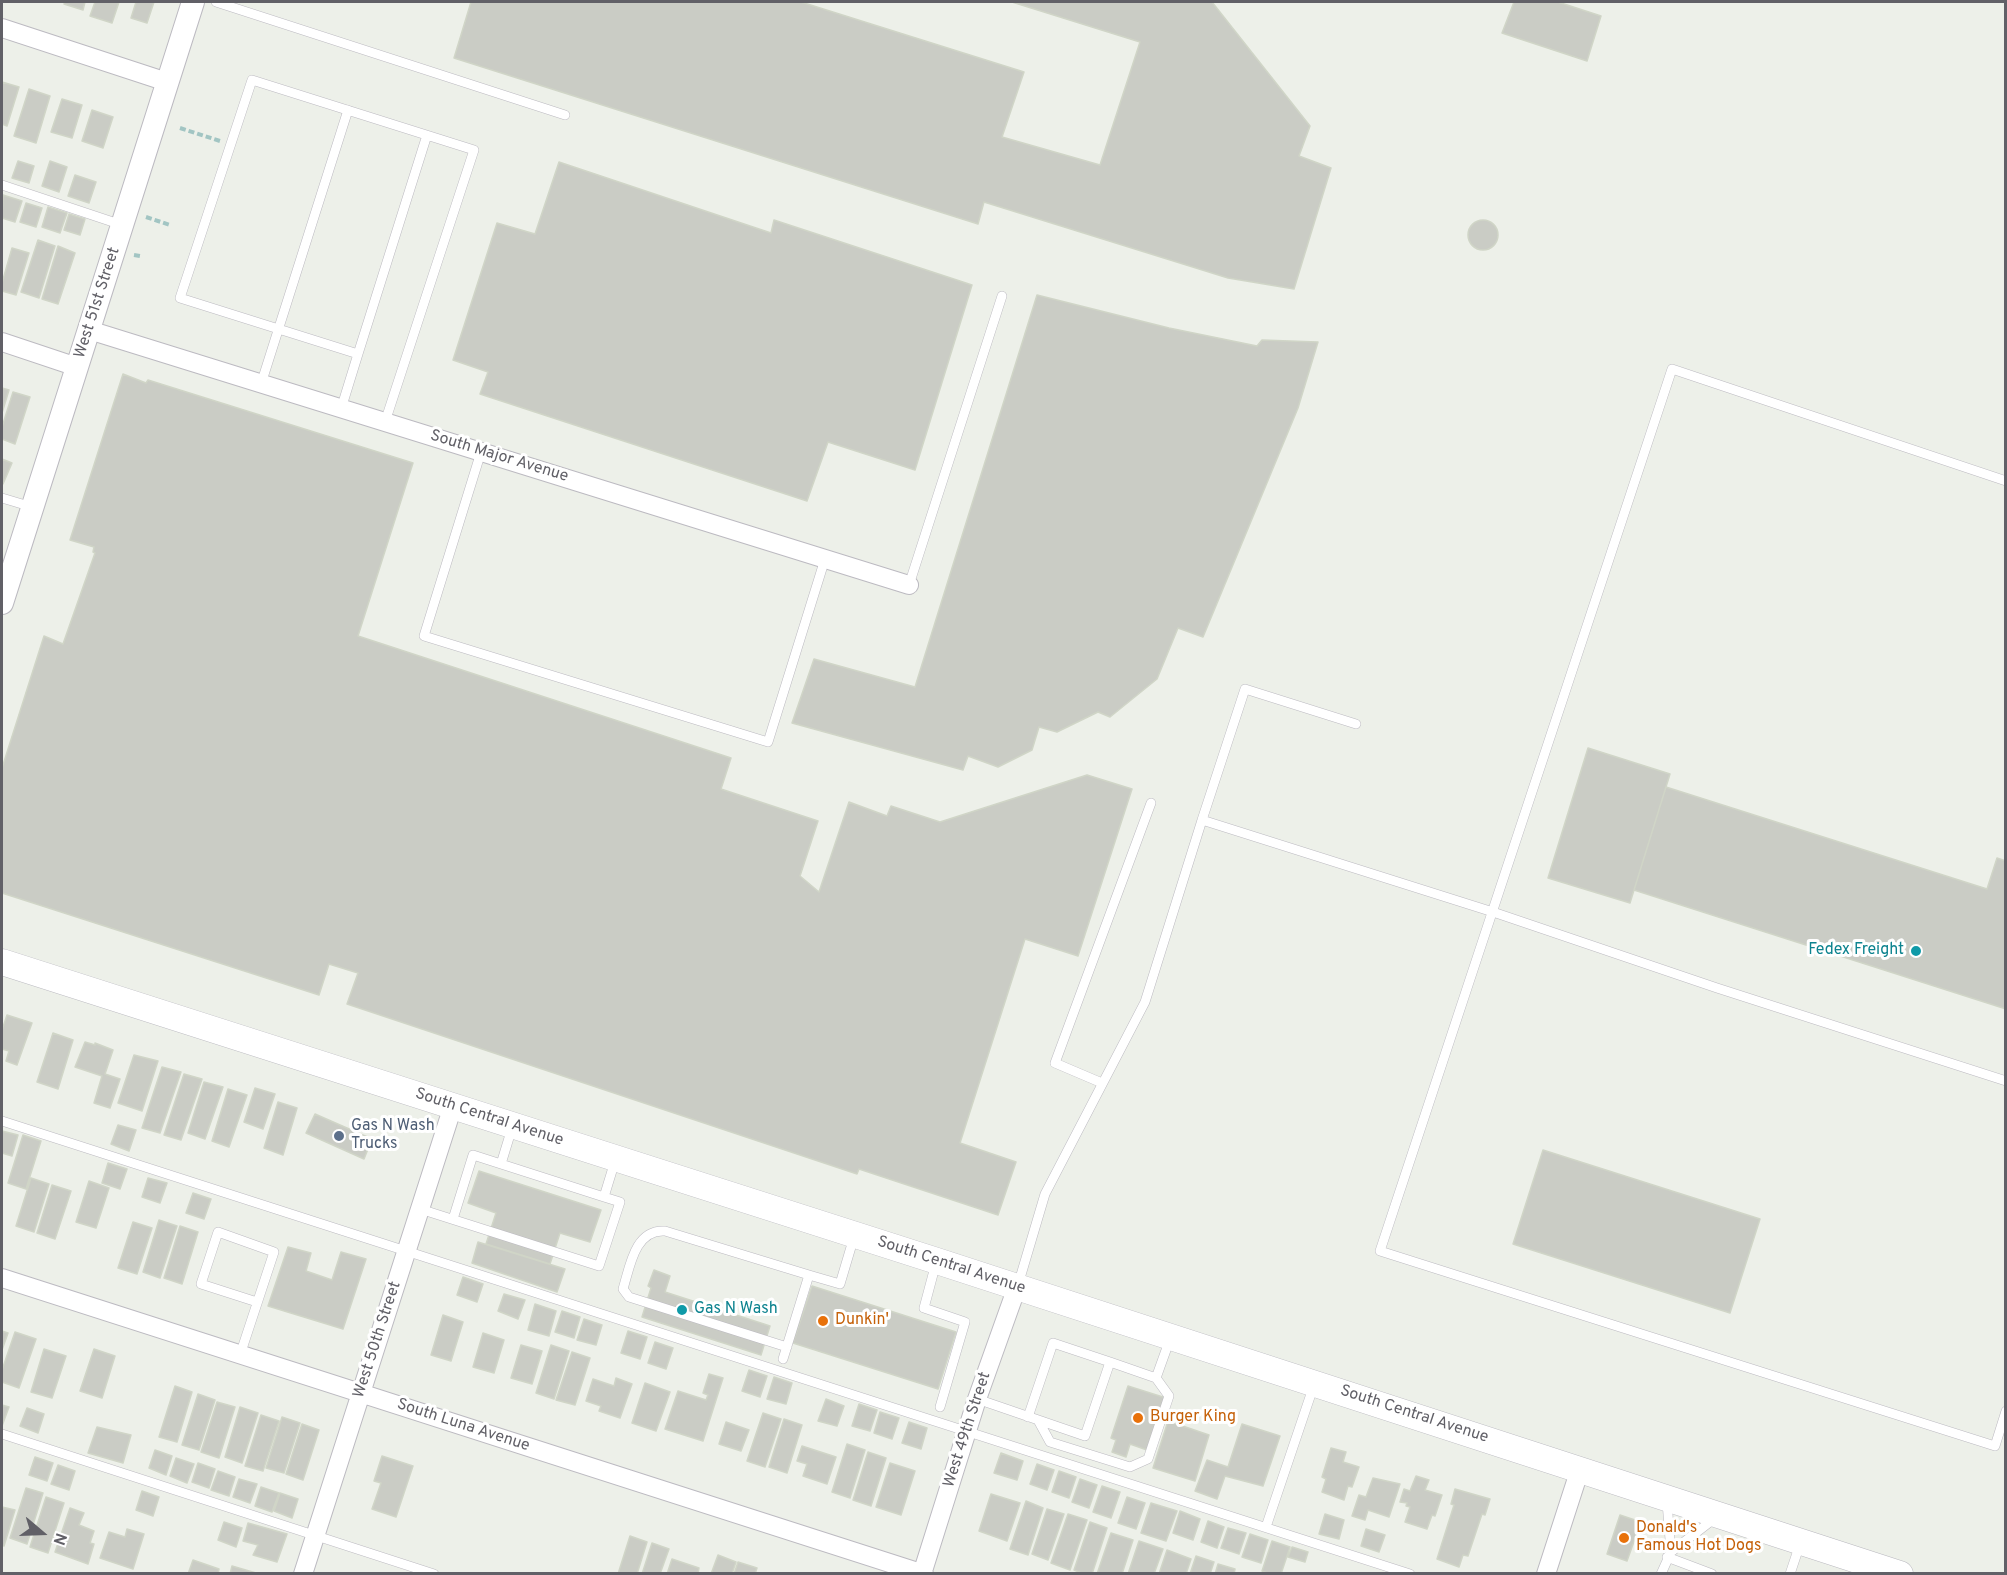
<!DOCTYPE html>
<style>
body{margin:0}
#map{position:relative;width:2007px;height:1575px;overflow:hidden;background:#edf0e9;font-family:Overpass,sans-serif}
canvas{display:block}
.frame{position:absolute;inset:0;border:3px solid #616067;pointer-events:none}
.north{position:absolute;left:12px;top:1503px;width:60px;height:60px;-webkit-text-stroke:4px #fff;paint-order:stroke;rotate:109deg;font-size:16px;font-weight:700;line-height:24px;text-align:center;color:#616067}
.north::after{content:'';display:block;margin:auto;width:21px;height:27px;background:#616067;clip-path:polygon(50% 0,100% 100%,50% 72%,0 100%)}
</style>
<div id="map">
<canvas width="2007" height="1575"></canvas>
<div class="frame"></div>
<div class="north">N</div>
</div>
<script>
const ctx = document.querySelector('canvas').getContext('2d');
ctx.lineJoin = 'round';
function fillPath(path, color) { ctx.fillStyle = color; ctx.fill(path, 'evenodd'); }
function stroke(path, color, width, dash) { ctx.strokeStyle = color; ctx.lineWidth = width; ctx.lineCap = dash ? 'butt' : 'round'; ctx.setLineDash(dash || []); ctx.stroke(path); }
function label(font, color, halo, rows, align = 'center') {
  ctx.font = font + ' Overpass,sans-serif'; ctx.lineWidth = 6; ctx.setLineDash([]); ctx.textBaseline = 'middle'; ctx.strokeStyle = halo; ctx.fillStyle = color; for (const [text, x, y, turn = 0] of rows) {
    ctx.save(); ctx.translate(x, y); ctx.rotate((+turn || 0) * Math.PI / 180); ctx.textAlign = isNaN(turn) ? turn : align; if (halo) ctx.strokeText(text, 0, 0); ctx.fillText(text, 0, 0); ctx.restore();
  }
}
const building = new Path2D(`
 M 65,2 L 85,2 L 83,10 L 64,4 Z
 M 95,2 L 119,2 L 112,23 L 90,16 Z
 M 136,2 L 154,2 L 147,23 L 131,18 Z
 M 471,2 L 801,2 L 1024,72 L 1002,137 L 1100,165 L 1140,42 L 1012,2 L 1212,2 L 1310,126 L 1299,156 L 1331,168 L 1294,289 L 1228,278 L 984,202 L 978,224 L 454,58 Z
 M 1514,2 L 1558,2 L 1601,16 L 1587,61 L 1502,33 Z
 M 2,82 L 19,87 L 7,126 L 2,124 Z
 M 29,89 L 50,96 L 36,143 L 14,136 Z
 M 62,99 L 82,105 L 72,138 L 51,132 Z
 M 92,110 L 113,117 L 103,148 L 82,141 Z
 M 18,161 L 34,166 L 29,183 L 12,178 Z
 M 50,161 L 67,167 L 59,192 L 42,186 Z
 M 559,162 L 771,233 L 774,220 L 972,285 L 915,470 L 828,442 L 807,501 L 480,394 L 488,372 L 453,360 L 497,223 L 535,234 Z
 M 75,175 L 96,182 L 89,203 L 68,196 Z
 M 3,195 L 22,201 L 15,222 L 2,218 Z
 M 26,203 L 42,208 L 36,227 L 20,222 Z
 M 48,207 L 67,213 L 60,233 L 42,227 Z
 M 69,214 L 85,219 L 80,235 L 64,230 Z
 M1468 235a15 15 0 1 1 30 0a15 15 0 1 1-30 0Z
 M 38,240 L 55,246 L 39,298 L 21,292 Z
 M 58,246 L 75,253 L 58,304 L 42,299 Z
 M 12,248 L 29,253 L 16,295 L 2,291 L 2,283 Z
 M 1037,295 L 1169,328 L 1257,346 L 1262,340 L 1318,342 L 1298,408 L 1203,637 L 1178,628 L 1157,679 L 1110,717 L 1098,712 L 1057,732 L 1039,727 L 1032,750 L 998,767 L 968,756 L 963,770 L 792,723 L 814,659 L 915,687 Z
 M 123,374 L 146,383 L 148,380 L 413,463 L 358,636 L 731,758 L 721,789 L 818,821 L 800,876 L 819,892 L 849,802 L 887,816 L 891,806 L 940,822 L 1087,775 L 1132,789 L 1078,956 L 1025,939 L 960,1143 L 1016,1162 L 998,1215 L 859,1169 L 857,1174 L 347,1004 L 358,973 L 329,964 L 319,995 L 2,893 L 2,768 L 44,636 L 63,644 L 95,553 L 93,552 L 94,547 L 70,540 Z
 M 2,388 L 9,390 L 2,413 Z
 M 13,392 L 30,397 L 15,444 L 2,439 L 2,427 Z
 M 2,459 L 12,463 L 3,484 L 2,483 Z
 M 1588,748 L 1670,774 L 1630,903 L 1548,878 Z
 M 1666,787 L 1987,889 L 1997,858 L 2006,861 L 2006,1009 L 1634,890 Z
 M 7,1015 L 32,1023 L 17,1065 L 6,1061 L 9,1051 L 2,1049 L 2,1030 Z
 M 53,1033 L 73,1040 L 58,1089 L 37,1082 Z
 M 85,1042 L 95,1045 L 95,1043 L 113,1050 L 105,1074 L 120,1079 L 110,1108 L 94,1103 L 102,1076 L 75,1067 Z
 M 134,1055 L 158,1061 L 142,1111 L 118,1103 Z
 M 162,1067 L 181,1072 L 160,1133 L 142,1128 Z
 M 184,1074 L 202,1079 L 181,1140 L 164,1135 Z
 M 204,1082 L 223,1087 L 205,1139 L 188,1133 Z
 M 255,1088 L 275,1094 L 263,1129 L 244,1122 Z
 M 228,1089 L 247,1095 L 229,1147 L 212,1141 Z
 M 278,1102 L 297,1108 L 283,1155 L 264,1148 Z
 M 315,1114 L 372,1139 L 364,1159 L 306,1133 Z
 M 118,1125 L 136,1130 L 129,1151 L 111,1144 Z
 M 2,1131 L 18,1135 L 12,1156 L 2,1153 Z
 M 23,1135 L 41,1141 L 26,1189 L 8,1183 Z
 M 1543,1150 L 1760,1219 L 1730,1313 L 1513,1244 Z
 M 108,1163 L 127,1169 L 120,1189 L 102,1183 Z
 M 479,1171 L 601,1210 L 590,1242 L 560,1233 L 550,1264 L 486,1244 L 496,1213 L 468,1203 Z
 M 31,1178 L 49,1184 L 34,1232 L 16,1226 Z
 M 148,1178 L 167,1183 L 160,1203 L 142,1197 Z
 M 89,1181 L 109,1188 L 96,1228 L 76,1222 Z
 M 52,1185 L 71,1191 L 55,1239 L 37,1233 Z
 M 193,1193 L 211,1199 L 204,1219 L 186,1213 Z
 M 159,1220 L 177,1226 L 160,1278 L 143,1272 Z
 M 133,1222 L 152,1228 L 137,1274 L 118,1268 Z
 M 180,1226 L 198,1232 L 182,1284 L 164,1278 Z
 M 478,1242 L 565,1269 L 557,1292 L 472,1263 Z
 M 288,1247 L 311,1253 L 306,1271 L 332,1280 L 341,1252 L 366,1259 L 343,1329 L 268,1306 Z
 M 654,1270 L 670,1276 L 665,1292 L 770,1326 L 761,1355 L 642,1317 L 651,1288 L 648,1286 Z
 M 463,1277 L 483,1284 L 477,1302 L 457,1295 Z
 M 812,1286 L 956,1332 L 938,1389 L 793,1343 Z
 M 504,1294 L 525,1300 L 518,1319 L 498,1311 Z
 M 535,1304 L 556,1311 L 549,1336 L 528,1330 Z
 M 562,1311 L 580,1317 L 574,1338 L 555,1332 Z
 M 443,1315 L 463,1322 L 451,1361 L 431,1355 Z
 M 584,1319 L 602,1325 L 596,1345 L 577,1340 Z
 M 2,1331 L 8,1333 L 2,1350 Z
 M 628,1331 L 647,1337 L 640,1359 L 621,1353 Z
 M 15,1332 L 36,1339 L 19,1388 L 2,1382 L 2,1370 Z
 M 483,1333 L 504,1340 L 494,1373 L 473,1367 Z
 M 655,1342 L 673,1348 L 666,1369 L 648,1363 Z
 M 521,1345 L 542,1351 L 532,1384 L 511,1378 Z
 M 551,1345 L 569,1351 L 554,1399 L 536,1393 Z
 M 44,1349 L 66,1356 L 52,1398 L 31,1392 Z
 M 94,1349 L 115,1356 L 102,1398 L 80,1391 Z
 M 572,1352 L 590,1358 L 575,1405 L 556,1400 Z
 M 749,1370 L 767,1376 L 760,1397 L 742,1391 Z
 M 709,1374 L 723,1378 L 703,1441 L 665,1429 L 678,1391 L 706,1400 L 708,1395 L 703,1393 Z
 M 774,1377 L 792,1383 L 786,1404 L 767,1399 Z
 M 616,1378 L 632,1384 L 620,1418 L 599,1411 L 601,1406 L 586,1401 L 593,1379 L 614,1386 Z
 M 645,1383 L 670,1392 L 656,1431 L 632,1423 Z
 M 175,1386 L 192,1392 L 177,1442 L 159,1437 Z
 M 1128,1386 L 1166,1398 L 1147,1450 L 1130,1444 L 1126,1457 L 1112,1452 L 1116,1440 L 1111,1438 Z
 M 198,1394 L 215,1400 L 199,1450 L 182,1445 Z
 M 826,1399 L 844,1406 L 837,1426 L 818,1421 Z
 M 217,1402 L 235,1407 L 219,1458 L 201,1452 Z
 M 859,1404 L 877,1410 L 870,1431 L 852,1426 Z
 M 2,1405 L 9,1407 L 2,1426 Z
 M 240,1407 L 258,1413 L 242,1463 L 225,1457 Z
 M 27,1408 L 44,1414 L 38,1433 L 20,1426 Z
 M 880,1412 L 899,1418 L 892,1439 L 874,1433 Z
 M 763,1413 L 781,1419 L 765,1467 L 747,1461 Z
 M 261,1415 L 279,1421 L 263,1471 L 245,1466 Z
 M 282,1417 L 300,1423 L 284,1473 L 266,1468 Z
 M 784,1419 L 802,1425 L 787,1473 L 769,1467 Z
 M 1168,1421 L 1209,1435 L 1195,1481 L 1153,1468 Z
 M 726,1422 L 749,1430 L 741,1451 L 719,1444 Z
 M 909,1422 L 927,1428 L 921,1449 L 902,1443 Z
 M 302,1424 L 319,1430 L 303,1480 L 286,1474 Z
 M 1242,1424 L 1280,1436 L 1263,1486 L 1225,1476 L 1217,1499 L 1195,1491 L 1207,1460 L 1228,1467 Z
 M 97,1427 L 131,1435 L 123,1463 L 88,1453 Z
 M 847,1444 L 865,1450 L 850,1498 L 832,1492 Z
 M 802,1446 L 836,1457 L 827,1484 L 803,1476 L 807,1464 L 797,1461 Z
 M 1331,1448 L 1346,1452 L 1343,1462 L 1359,1467 L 1352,1487 L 1348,1486 L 1344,1500 L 1322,1492 L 1326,1479 L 1322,1477 Z
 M 155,1450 L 172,1456 L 166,1475 L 149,1468 Z
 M 868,1452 L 886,1458 L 871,1506 L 853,1500 Z
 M 1001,1453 L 1023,1461 L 1017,1480 L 994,1473 Z
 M 382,1456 L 413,1466 L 396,1517 L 372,1509 L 381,1483 L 374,1481 Z
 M 35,1457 L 53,1463 L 47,1481 L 29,1475 Z
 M 176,1458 L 194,1464 L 187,1483 L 170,1476 Z
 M 198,1463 L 215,1469 L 209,1488 L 192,1482 Z
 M 890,1463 L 915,1471 L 901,1515 L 876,1507 Z
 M 1037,1464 L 1054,1470 L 1047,1490 L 1030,1484 Z
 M 58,1465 L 75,1471 L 69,1490 L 51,1484 Z
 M 218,1471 L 235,1477 L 229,1496 L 211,1490 Z
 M 1059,1471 L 1076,1477 L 1069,1498 L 1052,1492 Z
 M 1416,1476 L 1429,1480 L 1425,1490 L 1442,1495 L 1435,1516 L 1432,1515 L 1427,1529 L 1405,1522 L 1410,1507 L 1406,1506 L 1407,1503 L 1400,1502 L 1404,1489 L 1410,1491 Z
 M 1373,1478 L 1400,1484 L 1389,1517 L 1368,1510 L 1365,1520 L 1352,1516 L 1359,1495 L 1366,1497 Z
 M 239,1479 L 257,1484 L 250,1503 L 233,1497 Z
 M 1080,1479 L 1097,1485 L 1089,1508 L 1072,1502 Z
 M 1102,1486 L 1120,1492 L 1111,1518 L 1093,1512 Z
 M 261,1487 L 279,1493 L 272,1512 L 255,1506 Z
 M 26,1488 L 43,1493 L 27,1544 L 10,1538 Z
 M 1455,1489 L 1490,1499 L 1485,1515 L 1482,1514 L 1468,1556 L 1463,1555 L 1459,1567 L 1437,1559 L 1454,1505 L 1451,1504 Z
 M 142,1491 L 159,1497 L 153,1516 L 136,1510 Z
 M 280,1493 L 298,1499 L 292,1518 L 274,1511 Z
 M 991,1494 L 1020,1503 L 1007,1541 L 979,1531 Z
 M 46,1497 L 64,1503 L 48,1553 L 30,1547 Z
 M 1127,1497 L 1145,1503 L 1136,1529 L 1118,1523 Z
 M 1026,1501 L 1043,1508 L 1028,1555 L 1010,1549 Z
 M 1151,1503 L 1177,1511 L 1166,1541 L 1141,1533 Z
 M 2,1507 L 15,1510 L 4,1546 L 2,1545 Z
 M 70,1508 L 84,1513 L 79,1525 L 94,1531 L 90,1543 L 94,1544 L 88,1564 L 55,1552 Z
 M 1047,1509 L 1064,1514 L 1048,1560 L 1032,1554 Z
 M 1180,1511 L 1200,1519 L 1193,1540 L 1173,1533 Z
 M 1068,1514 L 1087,1520 L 1070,1570 L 1051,1563 Z
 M 1325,1514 L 1344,1520 L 1339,1539 L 1319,1534 Z
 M 1620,1515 L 1641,1522 L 1627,1561 L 1607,1554 Z
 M 1208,1521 L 1224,1527 L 1217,1548 L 1201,1542 Z
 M 224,1522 L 242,1528 L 236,1547 L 218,1540 Z
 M 1090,1522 L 1107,1528 L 1092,1574 L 1084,1574 L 1074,1570 Z
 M 248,1523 L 287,1534 L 277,1562 L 253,1555 L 258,1545 L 243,1541 Z
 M 1228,1528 L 1246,1533 L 1239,1554 L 1221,1548 Z
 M 127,1529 L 144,1534 L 133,1569 L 100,1558 L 109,1532 L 125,1537 Z
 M 1366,1529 L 1385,1535 L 1379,1552 L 1361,1546 Z
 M 1111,1533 L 1133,1540 L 1122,1574 L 1097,1574 Z
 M 1250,1534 L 1268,1540 L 1261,1563 L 1242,1557 Z
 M 630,1536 L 647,1542 L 637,1574 L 618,1574 Z
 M 1139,1541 L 1163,1549 L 1154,1574 L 1128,1574 Z
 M 1272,1541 L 1290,1547 L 1281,1574 L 1270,1574 L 1262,1571 Z
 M 652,1543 L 669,1549 L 660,1574 L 642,1574 Z
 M 1292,1547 L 1308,1552 L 1305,1562 L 1288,1557 Z
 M 1167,1550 L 1191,1559 L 1186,1574 L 1159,1574 Z
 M 718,1555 L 736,1562 L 732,1574 L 711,1574 Z
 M 1196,1556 L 1214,1562 L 1210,1574 L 1190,1574 Z
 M 672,1559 L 699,1568 L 698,1574 L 667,1574 Z
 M 193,1560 L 219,1569 L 218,1574 L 188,1574 Z
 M 738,1562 L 757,1568 L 755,1574 L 734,1574 Z
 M 1218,1564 L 1235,1569 L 1234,1574 L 1215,1574 Z
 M 232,1566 L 256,1573 L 256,1574 L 230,1574 Z`);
const path = new Path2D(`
 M 180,128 L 220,141
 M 146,217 L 170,225
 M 134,255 L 140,256`);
const service = new Path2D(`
 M 216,2 L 565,115
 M 2,185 L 122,225
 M 261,384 L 348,110
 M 341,409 L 358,354
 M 385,422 L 474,150 C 400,126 326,103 252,80 L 180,298 L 358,354 L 427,135
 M 481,452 L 424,636 L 768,742 L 825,559
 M 2006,481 L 1672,369 L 1380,1251 L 1995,1446 L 2006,1411
 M 2,498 L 32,507
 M 909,585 L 1002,296
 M 1202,820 L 1245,689 L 1356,724
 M 1102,1083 L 1055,1063 L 1151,803
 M 2,1121 L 1410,1574
 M 512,1128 L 501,1164 L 604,1197 L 615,1161
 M 420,1209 L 599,1266 L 620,1202 L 604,1197
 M 453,1219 L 473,1155 L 501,1164
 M 936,1263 L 924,1308 L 965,1322 L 940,1407
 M 1018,1285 L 1045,1194 L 1145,1002 L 1202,820 L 1493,912 L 1717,988 L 2006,1081
 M 787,1347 L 629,1297 L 623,1289 C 630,1266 635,1229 665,1231 L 809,1275
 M 240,1355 L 274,1252 L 218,1232 L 201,1284 L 257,1302
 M 783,1359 L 809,1275 L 840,1284 L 854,1237
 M 977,1399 L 1085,1436 L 1110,1362 L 1156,1378 L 1170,1339
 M 1028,1417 L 1053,1343 L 1110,1362
 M 1038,1420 L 1050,1442 L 1130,1467 L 1148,1459 L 1169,1396 L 1156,1378
 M 2,1434 L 434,1574
 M 1667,1502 L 1671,1552
 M 1266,1527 L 1314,1385
 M 1667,1557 L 1712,1574
 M 1661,1574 L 1671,1552 L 1715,1518
 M 1790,1574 L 1800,1544`);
const minor = new Path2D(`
 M 2,28 L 167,82
 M 89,330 L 909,585
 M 2,342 L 77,367
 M 2,1278 L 924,1574
 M 303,1574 L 453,1106
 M 922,1574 L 977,1399 L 1017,1287
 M 1546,1574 L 1580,1469`);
const tertiary = new Path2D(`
 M 2,603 L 193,2`);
const secondary = new Path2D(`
 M 2,962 L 937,1261 L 1900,1574`);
const markers = [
 [1916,951,6,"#0f9aa8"],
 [339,1136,6,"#5c6f8a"],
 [682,1310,6,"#0f9aa8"],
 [823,1321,6,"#e8710a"],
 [1138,1418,6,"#e8710a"],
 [1624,1538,6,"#e8710a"]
];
const streetNames = [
 ["West 51st Street",98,303,-72],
 ["South Major Avenue",499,457,17],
 ["South Central Avenue",489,1118,18],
 ["South Central Avenue",951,1266,18],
 ["West 50th Street",378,1340,-72],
 ["South Central Avenue",1414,1415,18],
 ["South Luna Avenue",463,1426,18],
 ["West 49th Street",968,1430,-72]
];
const cultureNames = [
 ["Fedex Freight",1904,951],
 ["Gas N Wash",694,1310,"left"]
];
const serviceNames = [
 ["Gas N Wash",351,1127],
 ["Trucks",351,1145]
];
const foodNames = [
 ["Dunkin'",835,1321],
 ["Burger King",1150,1418],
 ["Donald's",1636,1529],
 ["Famous Hot Dogs",1636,1547]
];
fillPath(building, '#caccc5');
stroke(building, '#d0d5c7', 1.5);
stroke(service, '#bcbac1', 10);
stroke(minor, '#bcbac1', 20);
stroke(tertiary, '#bcbac1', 24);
stroke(secondary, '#b8b7be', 27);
stroke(path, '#a2c5c3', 4, [6, 3]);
stroke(service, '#fff', 9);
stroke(minor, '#fff', 18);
stroke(tertiary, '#fff', 22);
stroke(secondary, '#fff', 26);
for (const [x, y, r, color] of markers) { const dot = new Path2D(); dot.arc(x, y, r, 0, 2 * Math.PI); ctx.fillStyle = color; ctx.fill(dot); stroke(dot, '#fff', 2); }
label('16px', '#616067', '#fff', streetNames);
label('16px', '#0d838f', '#fff', cultureNames, 'right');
label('16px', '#4e5e75', '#fff', serviceNames, 'left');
label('16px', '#c56008', '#fff', foodNames, 'left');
</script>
